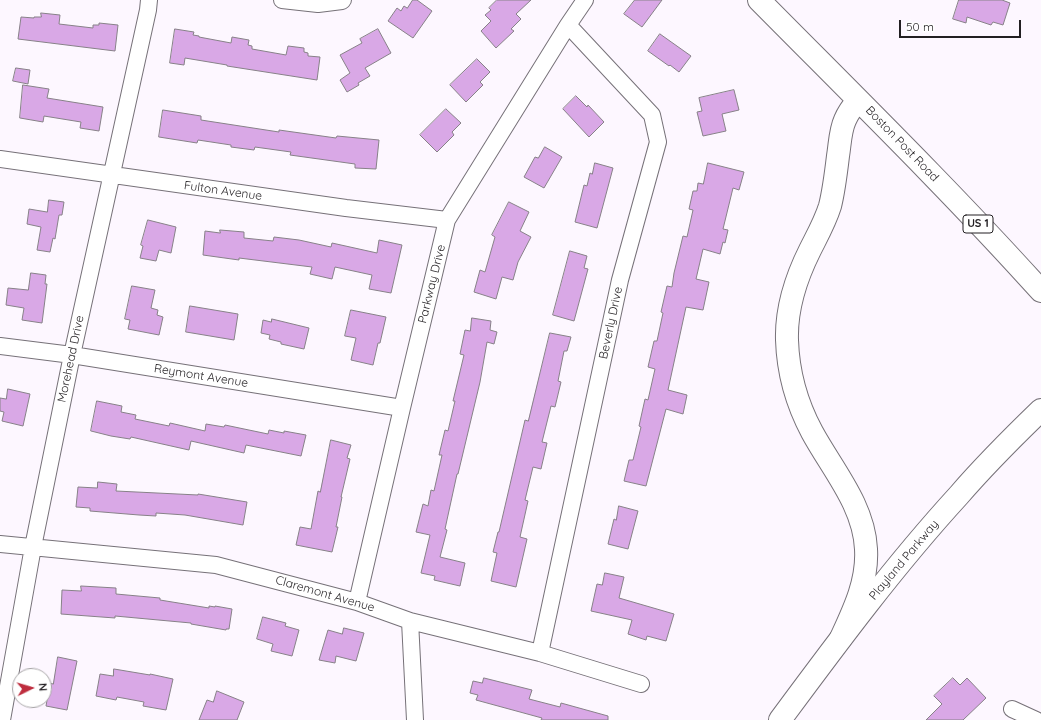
<!DOCTYPE html>
<style>
body{margin:0}
#map{position:relative;width:1041px;height:720px;overflow:hidden;background:#fdf7ff;font-family:Quicksand,sans-serif}
canvas{display:block}
.north{position:absolute;left:12px;top:668px;width:40px;height:40px;box-sizing:border-box;background:#fff;border:1px solid #a7a5a7;border-radius:50%;rotate:85deg;font-size:11px;font-weight:700;line-height:16px;text-align:center;color:#221f22}
.north::after{content:'';display:block;margin:auto;width:14px;height:18px;background:#be2d3e;clip-path:polygon(50% 0,100% 100%,50% 72%,0 100%)}
.scale{position:absolute;left:899px;top:20px;width:122px;height:18px;box-sizing:border-box;border:2px solid #221f22;border-top:0;padding-left:5px;font-size:12px;line-height:14px;white-space:nowrap;color:#221f22;-webkit-text-stroke:3px #fff;paint-order:stroke}
</style>
<div id="map">
<canvas width="1041" height="720"></canvas>
<div class="north">N</div>
<div class="scale">50 m</div>
</div>
<script>
const ctx = document.querySelector('canvas').getContext('2d');
ctx.lineJoin = 'round';
function fillPath(path, color) { ctx.fillStyle = color; ctx.fill(path, 'evenodd'); }
function stroke(path, color, width, dash) { ctx.strokeStyle = color; ctx.lineWidth = width; ctx.lineCap = dash ? 'butt' : 'round'; ctx.setLineDash(dash || []); ctx.stroke(path); }
function label(font, color, halo, rows, align = 'center') {
  ctx.font = font + ' Quicksand,sans-serif'; ctx.lineWidth = 3; ctx.setLineDash([]); ctx.textBaseline = 'middle'; ctx.strokeStyle = halo; ctx.fillStyle = color; for (const [text, x, y, turn = 0] of rows) {
    ctx.save(); ctx.translate(x, y); ctx.rotate((+turn || 0) * Math.PI / 180); ctx.textAlign = isNaN(turn) ? turn : align; if (halo) ctx.strokeText(text, 0, 0); ctx.fillText(text, 0, 0); ctx.restore();
  }
}
const building = new Path2D(`
 M 413,0 L 417,0 L 432,11 L 413,38 L 388,21 L 397,8 L 401,11 L 404,6 L 407,8 Z
 M 497,0 L 531,0 L 516,14 L 521,19 L 511,29 L 514,31 L 496,48 L 481,31 L 491,21 L 485,15 L 491,10 L 489,8 Z
 M 635,0 L 662,0 L 642,27 L 624,14 Z
 M 959,0 L 1002,0 L 1010,3 L 1003,25 L 993,22 L 991,25 L 967,17 L 966,23 L 953,19 Z
 M 41,13 L 60,15 L 59,24 L 93,28 L 93,25 L 99,25 L 99,23 L 118,25 L 115,51 L 18,39 L 21,17 L 34,18 L 34,17 L 41,17 Z
 M 175,29 L 194,32 L 193,35 L 199,36 L 199,37 L 231,43 L 232,37 L 249,40 L 248,45 L 252,46 L 252,49 L 286,55 L 288,46 L 304,48 L 304,52 L 308,53 L 308,56 L 320,57 L 317,80 L 227,66 L 227,65 L 185,58 L 184,65 L 170,63 Z
 M 378,29 L 391,53 L 365,68 L 370,76 L 358,83 L 359,85 L 347,92 L 340,80 L 350,73 L 340,55 L 362,43 L 360,39 Z
 M 660,34 L 691,56 L 679,72 L 670,65 L 669,66 L 648,51 Z
 M 477,59 L 490,72 L 480,82 L 483,85 L 466,102 L 450,85 Z
 M 16,68 L 30,70 L 28,84 L 13,81 Z
 M 23,85 L 49,89 L 47,98 L 103,107 L 99,131 L 80,128 L 81,122 L 44,116 L 43,122 L 20,118 Z
 M 734,90 L 739,110 L 722,114 L 726,131 L 703,136 L 697,112 L 702,111 L 699,98 Z
 M 576,96 L 587,107 L 588,105 L 604,122 L 589,137 L 563,109 Z
 M 446,109 L 461,123 L 452,132 L 454,135 L 437,152 L 420,135 Z
 M 163,110 L 201,116 L 201,120 L 279,132 L 279,130 L 336,138 L 337,136 L 379,140 L 376,169 L 355,168 L 355,164 L 290,155 L 291,152 L 255,147 L 254,150 L 231,147 L 231,145 L 198,140 L 197,143 L 159,137 Z
 M 545,147 L 562,157 L 544,188 L 524,177 L 535,157 L 538,158 Z
 M 595,163 L 613,168 L 597,228 L 575,222 L 584,185 L 587,186 L 590,173 L 592,174 Z
 M 708,163 L 744,172 L 739,190 L 733,188 L 723,229 L 728,230 L 725,243 L 723,242 L 720,254 L 703,249 L 696,279 L 709,282 L 703,310 L 686,307 L 668,390 L 687,395 L 683,414 L 666,409 L 646,486 L 624,481 L 629,460 L 633,460 L 641,427 L 639,426 L 645,399 L 648,400 L 655,369 L 648,367 L 654,341 L 657,341 L 663,313 L 661,312 L 667,286 L 672,287 L 674,273 L 683,236 L 687,237 L 693,210 L 689,209 L 693,191 L 697,191 L 698,183 L 703,184 Z
 M 49,200 L 64,202 L 62,215 L 59,215 L 55,239 L 53,238 L 50,252 L 37,250 L 41,227 L 27,224 L 29,209 L 47,212 Z
 M 509,202 L 529,212 L 520,231 L 531,237 L 518,262 L 513,280 L 502,277 L 496,299 L 474,292 L 480,270 L 485,272 L 495,237 L 492,235 Z
 M 148,220 L 176,227 L 171,253 L 159,250 L 156,261 L 140,258 L 143,246 L 141,245 Z
 M 220,230 L 244,232 L 244,238 L 273,241 L 274,237 L 299,240 L 331,247 L 332,243 L 377,253 L 379,240 L 402,245 L 391,293 L 369,289 L 372,275 L 335,267 L 332,279 L 310,274 L 312,267 L 239,258 L 239,260 L 203,255 L 205,231 L 220,233 Z
 M 570,251 L 587,256 L 584,268 L 588,269 L 574,321 L 553,315 Z
 M 31,273 L 46,275 L 45,284 L 47,284 L 42,323 L 22,320 L 24,308 L 6,305 L 8,288 L 28,290 Z
 M 132,286 L 155,290 L 151,308 L 158,310 L 157,315 L 163,317 L 159,335 L 128,329 L 130,320 L 125,319 Z
 M 190,306 L 238,314 L 234,340 L 186,332 Z
 M 351,310 L 386,317 L 380,343 L 378,343 L 373,365 L 351,360 L 356,338 L 345,336 Z
 M 472,318 L 491,321 L 490,330 L 497,332 L 494,344 L 487,342 L 480,382 L 458,474 L 457,474 L 445,529 L 447,530 L 440,557 L 465,563 L 460,586 L 434,580 L 435,576 L 421,573 L 430,535 L 416,532 L 423,504 L 428,506 L 431,490 L 434,491 L 442,455 L 439,455 L 445,430 L 448,431 L 455,401 L 453,401 L 464,355 L 460,354 L 465,330 L 470,331 Z
 M 272,319 L 309,328 L 304,349 L 281,344 L 281,342 L 269,339 L 270,335 L 261,333 L 263,320 L 271,322 Z
 M 550,333 L 571,337 L 567,351 L 564,351 L 558,381 L 561,382 L 555,407 L 551,406 L 542,442 L 547,443 L 541,469 L 533,467 L 525,500 L 528,501 L 520,537 L 527,539 L 516,587 L 491,581 L 497,553 L 493,552 L 498,532 L 499,532 L 525,420 L 528,421 Z
 M 8,389 L 30,394 L 23,426 L 2,421 L 4,412 L 0,411 L 0,398 L 6,399 Z
 M 97,401 L 122,406 L 121,412 L 136,415 L 135,419 L 169,426 L 170,423 L 205,431 L 206,424 L 224,427 L 225,425 L 268,434 L 269,430 L 284,433 L 284,431 L 306,435 L 301,456 L 246,445 L 244,453 L 191,441 L 189,450 L 131,437 L 130,439 L 111,436 L 91,431 Z
 M 331,440 L 351,445 L 347,458 L 350,459 L 341,497 L 342,497 L 336,527 L 338,527 L 332,552 L 296,545 L 300,527 L 311,529 L 318,491 L 320,492 Z
 M 98,482 L 117,484 L 116,491 L 198,495 L 198,494 L 247,502 L 243,525 L 185,515 L 156,513 L 156,516 L 139,515 L 90,511 L 90,508 L 76,507 L 78,487 L 97,488 Z
 M 619,506 L 638,511 L 628,549 L 608,544 L 614,519 L 616,520 Z
 M 605,573 L 624,577 L 619,598 L 674,614 L 666,641 L 647,636 L 646,640 L 628,634 L 632,620 L 591,611 L 597,584 L 602,585 Z
 M 81,586 L 116,588 L 116,594 L 160,598 L 160,600 L 209,608 L 209,606 L 215,607 L 215,606 L 232,609 L 229,629 L 226,629 L 226,630 L 191,624 L 191,623 L 115,616 L 115,618 L 61,614 L 62,590 L 81,591 Z
 M 263,617 L 286,623 L 285,626 L 299,630 L 292,656 L 271,651 L 273,644 L 257,639 Z
 M 344,628 L 364,633 L 356,661 L 336,656 L 335,663 L 319,660 L 328,630 L 342,634 Z
 M 58,657 L 77,661 L 67,710 L 46,706 L 50,683 L 53,684 Z
 M 114,669 L 150,675 L 150,674 L 173,679 L 166,710 L 143,706 L 144,702 L 117,697 L 116,700 L 96,696 L 100,674 L 113,676 Z
 M 484,678 L 532,690 L 529,699 L 560,707 L 561,703 L 608,716 L 608,720 L 541,720 L 542,718 L 476,700 L 478,695 L 470,693 L 473,681 L 482,683 Z
 M 953,678 L 960,685 L 967,678 L 986,698 L 963,720 L 926,720 L 942,704 L 934,696 Z
 M 217,691 L 244,702 L 237,720 L 199,720 L 207,700 L 213,702 Z`);
const minor = new Path2D(`
 M 282,0 L 318,4 L 342,1 L 343,0
 M 0,159 L 346,208 L 447,220
 M 0,346 L 72,355 L 402,408
 M 0,544 L 216,565 L 357,602 L 410,621 L 540,653 L 641,684
 M 357,602 L 402,408 L 447,220 L 568,25 L 585,0
 M 410,621 L 415,720
 M 540,653 L 620,280 L 658,142 L 652,115 L 568,25
 M 1012,709 L 1036,720
 M 2,720 L 33,547 L 72,355 L 148,10 L 149,0`);
const secondary = new Path2D(`
 M 780,720 C 837,643 894,566 959,495 C 985,465 1013,437 1041,410`);
const primary = new Path2D(`
 M 759,0 C 854,96 951,191 1041,291
 M 841,638 C 854,610 868,581 866,549 C 864,505 832,469 812,432 C 797,404 788,372 787,340 C 786,308 796,278 810,250 C 817,236 825,222 830,206 C 834,190 836,173 838,156 C 840,144 840,131 845,120 C 848,113 853,106 858,100`);
const shields = [
 [978,224,30]
];
const shieldNames = [
 ["US 1",978,224]
];
const streetNames = [
 ["Boston Post Road",902,144,46],
 ["Fulton Avenue",223,191,8],
 ["Parkway Drive",432,284,-76],
 ["Beverly Drive",611,323,-78],
 ["Morehead Drive",71,359,-78],
 ["Reymont Avenue",201,376,9],
 ["Playland Parkway",904,560,-50],
 ["Claremont Avenue",325,594,16]
];
fillPath(building, '#d9a8e6');
stroke(building, '#878188', 1);
stroke(minor, '#767178', 18);
stroke(secondary, '#767178', 24);
stroke(primary, '#767178', 24);
stroke(minor, '#fff', 16);
stroke(secondary, '#fff', 22);
stroke(primary, '#fff', 22);
for (const [x, y, w] of shields) { const box = new Path2D(); box.roundRect(x - w / 2, y - 9, w, 18, 3); ctx.fillStyle = '#fff'; ctx.fill(box); stroke(box, '#221f22', 1); }
label('bold 11px', '#221f22', null, shieldNames);
label('12px', '#221f22', '#fff', streetNames);
</script>
